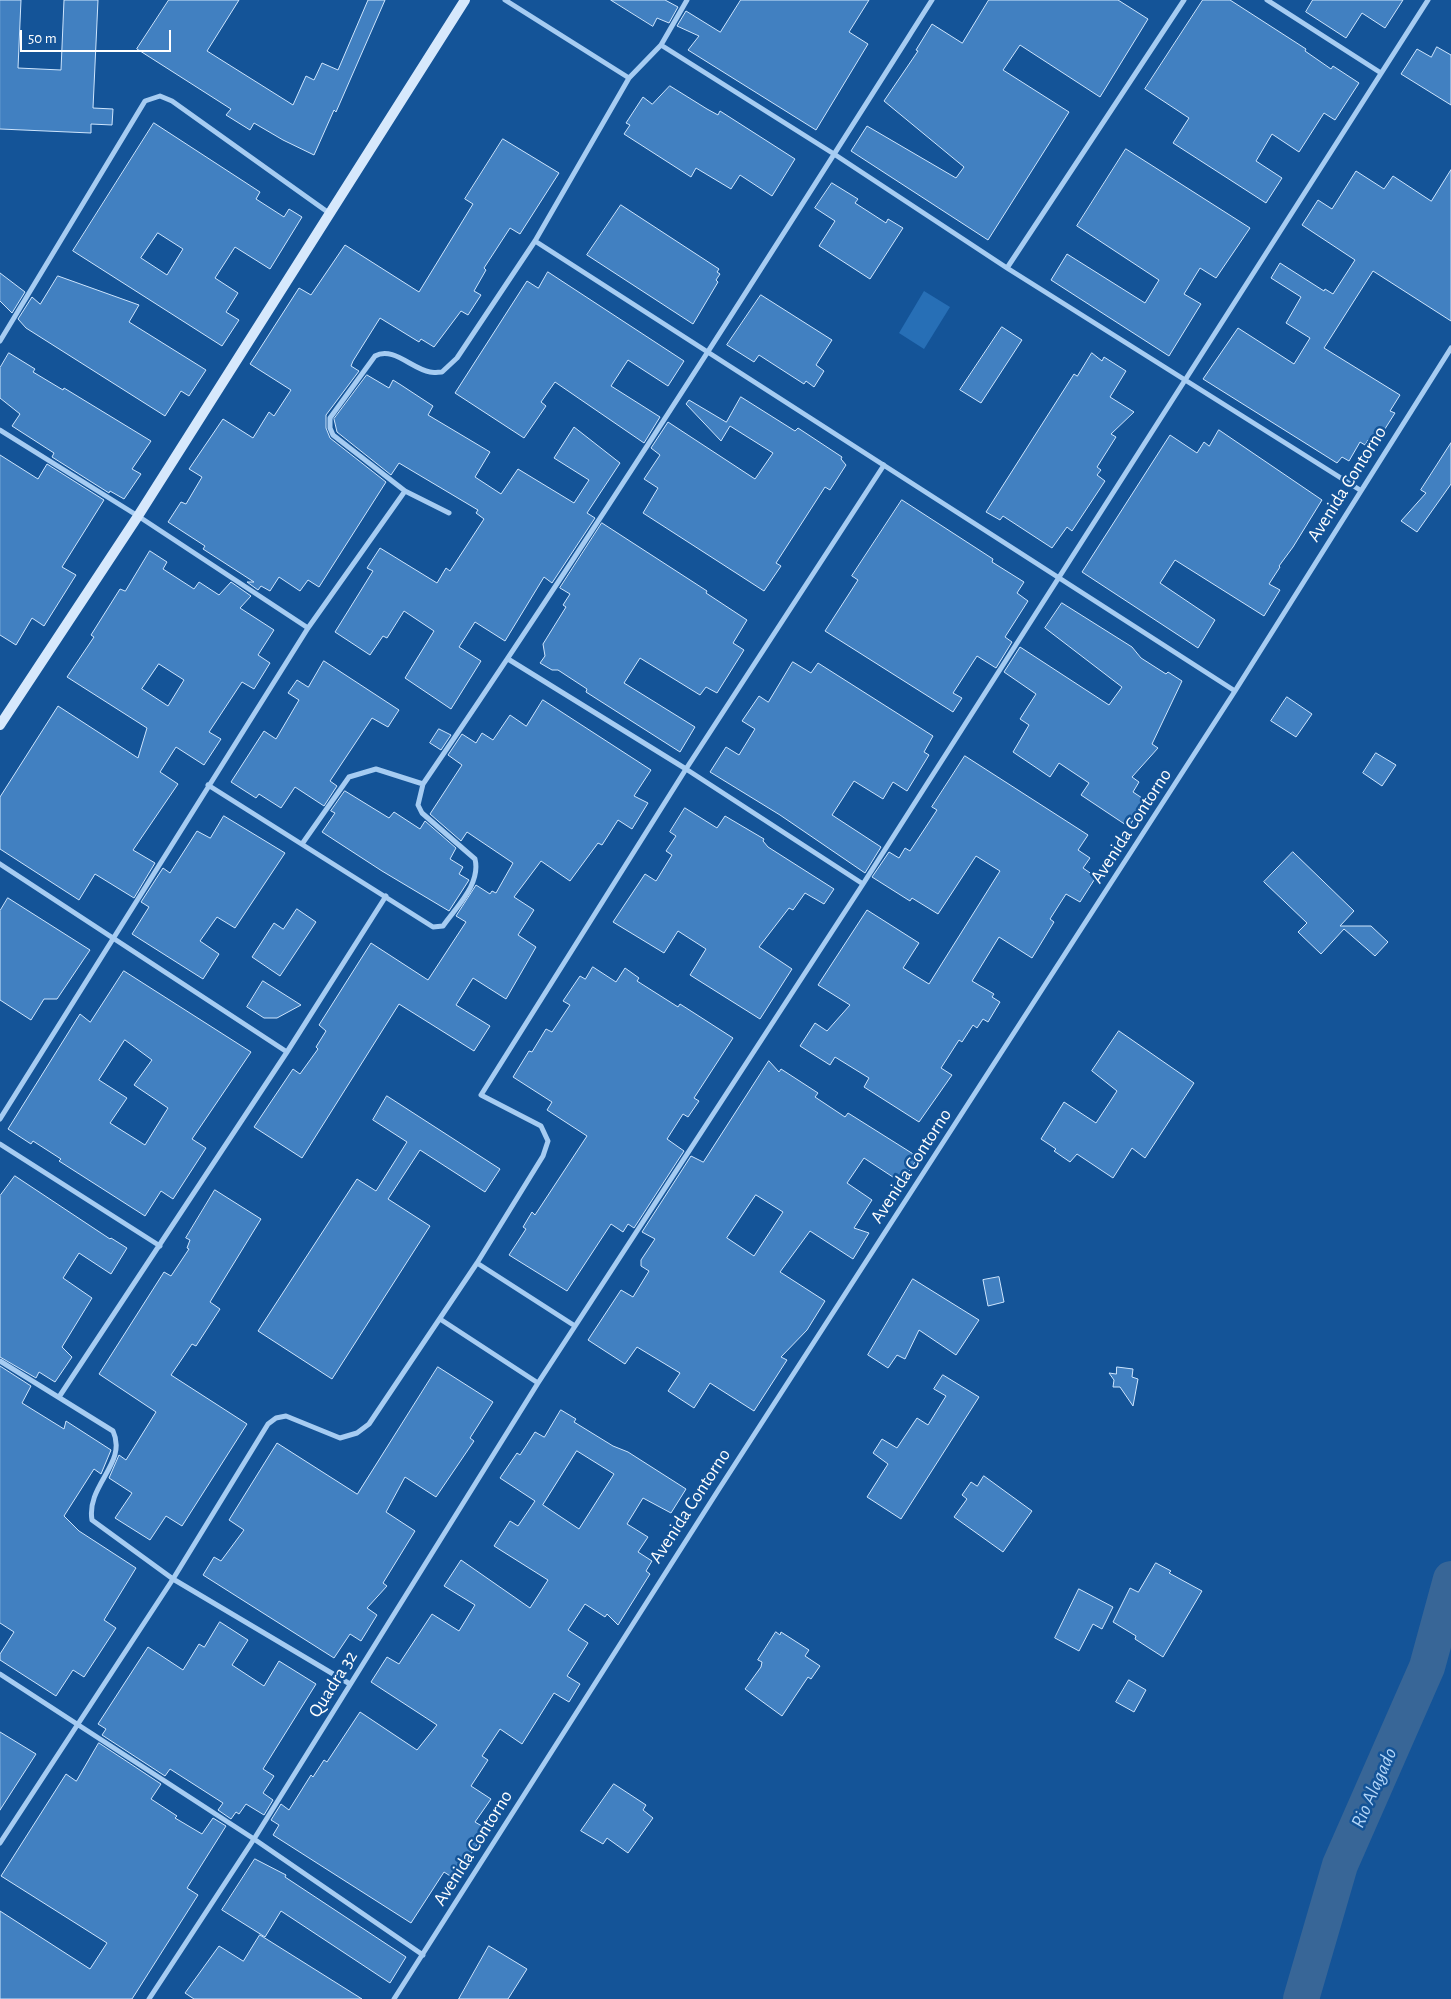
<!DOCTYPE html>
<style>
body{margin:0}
#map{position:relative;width:1451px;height:1999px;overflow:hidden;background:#145498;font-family:"Alegreya Sans",sans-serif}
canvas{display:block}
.scale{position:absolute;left:20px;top:30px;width:151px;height:22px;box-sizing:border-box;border:2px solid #fff;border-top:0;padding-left:6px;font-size:15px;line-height:18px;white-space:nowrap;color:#fff;-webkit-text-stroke:4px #145498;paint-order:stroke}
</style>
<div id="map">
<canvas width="1451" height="1999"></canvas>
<div class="scale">50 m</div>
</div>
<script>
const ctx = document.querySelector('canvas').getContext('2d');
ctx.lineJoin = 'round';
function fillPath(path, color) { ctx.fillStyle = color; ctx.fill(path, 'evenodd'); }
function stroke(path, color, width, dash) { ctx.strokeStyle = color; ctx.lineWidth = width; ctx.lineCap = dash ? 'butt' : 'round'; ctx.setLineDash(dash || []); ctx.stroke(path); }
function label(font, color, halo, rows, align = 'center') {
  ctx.font = font + ' "Alegreya Sans",sans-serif'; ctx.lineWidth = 5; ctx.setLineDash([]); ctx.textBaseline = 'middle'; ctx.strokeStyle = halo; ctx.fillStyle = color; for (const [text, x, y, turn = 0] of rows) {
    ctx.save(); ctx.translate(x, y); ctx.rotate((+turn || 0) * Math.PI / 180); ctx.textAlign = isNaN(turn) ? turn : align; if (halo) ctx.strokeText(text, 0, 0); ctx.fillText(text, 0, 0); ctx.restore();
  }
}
const green = new Path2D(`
 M 924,291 L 950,307 L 924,349 L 899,333 Z`);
const river = new Path2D(`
 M 1301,1999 L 1340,1865 L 1427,1667 L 1451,1579`);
const building = new Path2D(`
 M 0,0 L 21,0 L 18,68 L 61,70 L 64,0 L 98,0 L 93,108 L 113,109 L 112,125 L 91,124 L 91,133 L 0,129 Z
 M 169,0 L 239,0 L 207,51 L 293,105 L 306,76 L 314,80 L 322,63 L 338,70 L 368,0 L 385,0 L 336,112 L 334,110 L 314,155 L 283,140 L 254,123 L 250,130 L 226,115 L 231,109 L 137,49 Z
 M 611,0 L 665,0 L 678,7 L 669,23 L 657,18 L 653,26 Z
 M 741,0 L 869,0 L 849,32 L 868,44 L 816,130 L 688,50 L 699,36 L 677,26 L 686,11 L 720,32 Z
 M 989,0 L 1118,0 L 1148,19 L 1100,97 L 1020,45 L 1003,70 L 1069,112 L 988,240 L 851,151 L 867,126 L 956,178 L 964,167 L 884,101 L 918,51 L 916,50 L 932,24 L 962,43 Z
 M 1203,0 L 1230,0 L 1306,49 L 1305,51 L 1331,69 L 1333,66 L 1359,83 L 1335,120 L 1324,113 L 1299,152 L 1272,134 L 1256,161 L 1282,178 L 1266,203 L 1173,143 L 1189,118 L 1145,89 Z
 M 1313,0 L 1403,0 L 1385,28 L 1362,13 L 1346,38 L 1306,12 Z
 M 1437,47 L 1451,55 L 1451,105 L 1401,74 L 1417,49 L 1431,57 Z
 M 670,86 L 707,109 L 718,115 L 720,111 L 795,159 L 772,196 L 740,175 L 731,189 L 696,168 L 691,177 L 624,134 L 630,125 L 626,123 L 643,97 L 652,104 Z
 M 154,123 L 260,192 L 256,199 L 284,217 L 289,209 L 302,217 L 270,269 L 235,247 L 215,278 L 238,293 L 226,312 L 239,320 L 222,346 L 73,251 ZM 158,233 L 183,249 L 167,275 L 141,258 Z
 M 503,139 L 559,173 L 520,234 L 510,228 L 484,268 L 486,270 L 474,291 L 481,295 L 468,315 L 461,311 L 434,347 L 421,339 L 419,342 L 380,318 L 353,361 L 351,366 L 359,371 L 326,415 L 326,428 L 330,438 L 386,482 L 319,587 L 308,580 L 300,591 L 279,577 L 270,591 L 261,586 L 258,590 L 247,582 L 254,582 L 203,549 L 205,546 L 168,522 L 181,502 L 186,504 L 202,477 L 189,469 L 223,419 L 253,438 L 269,412 L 274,416 L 291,390 L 250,364 L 299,288 L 311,295 L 345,245 L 419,292 L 473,204 L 465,199 Z
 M 1126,149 L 1250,228 L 1216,278 L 1200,268 L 1184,294 L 1201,304 L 1169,356 L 1051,280 L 1067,254 L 1145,303 L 1159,280 L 1077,226 Z
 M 1451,170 L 1451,321 L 1373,271 L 1324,348 L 1400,395 L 1390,411 L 1395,413 L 1376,443 L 1368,440 L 1365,445 L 1360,442 L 1349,461 L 1342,457 L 1337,463 L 1203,379 L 1238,328 L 1294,364 L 1310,338 L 1286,323 L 1301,297 L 1271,278 L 1280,263 L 1324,291 L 1325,289 L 1333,294 L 1355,260 L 1302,225 L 1318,200 L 1332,209 L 1356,171 L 1384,189 L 1393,176 L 1431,201 Z
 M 832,183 L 858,199 L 855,203 L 886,223 L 888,219 L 903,228 L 870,279 L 819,246 L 835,221 L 815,208 Z
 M 621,205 L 719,269 L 717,272 L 720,274 L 716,280 L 718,282 L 693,324 L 587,255 Z
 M 548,272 L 684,361 L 668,386 L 628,360 L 611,386 L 660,417 L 644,443 L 555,382 L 541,402 L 546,406 L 524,438 L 455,393 L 527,281 L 538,288 Z
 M 0,273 L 25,292 L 12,313 L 0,301 Z
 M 58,276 L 139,305 L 129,322 L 206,370 L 189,396 L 181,391 L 165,416 L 26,328 L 18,319 L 32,297 L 40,304 Z
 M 761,295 L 832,340 L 816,365 L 824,371 L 814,387 L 806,381 L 804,384 L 759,355 L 754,362 L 727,345 Z
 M 1002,327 L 1022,340 L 981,403 L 960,390 Z
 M 9,353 L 35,369 L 33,372 L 63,390 L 64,388 L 151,441 L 132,469 L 141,474 L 124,499 L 110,491 L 109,493 L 52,457 L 54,453 L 12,426 L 20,414 L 0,398 L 0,368 Z
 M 1092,353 L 1102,361 L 1104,357 L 1126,371 L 1110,397 L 1134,412 L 1111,434 L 1116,437 L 1097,467 L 1101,470 L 1097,475 L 1105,481 L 1072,531 L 1067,527 L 1052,548 L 1003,516 L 1000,520 L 986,512 L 1074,374 L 1077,376 Z
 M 367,375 L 389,388 L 393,380 L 401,385 L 433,406 L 428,415 L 490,452 L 475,477 L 501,494 L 518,469 L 574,503 L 589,480 L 554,458 L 574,427 L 620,463 L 587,513 L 595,518 L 552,583 L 544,577 L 505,641 L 475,622 L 459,647 L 481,661 L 451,709 L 405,678 L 434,631 L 404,611 L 387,638 L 383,636 L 370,655 L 335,632 L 373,571 L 367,568 L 380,548 L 437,583 L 446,568 L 450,571 L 484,519 L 476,513 L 478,510 L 399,463 L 391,475 L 337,432 L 334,419 Z
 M 741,397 L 795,431 L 798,428 L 842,457 L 841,459 L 846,465 L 830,490 L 825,487 L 776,563 L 781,566 L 764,591 L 643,513 L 658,488 L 644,479 L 660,455 L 651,448 L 668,422 L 755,479 L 773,453 L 730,426 L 721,441 L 686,404 L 689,400 L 726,422 Z
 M 1219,430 L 1322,500 L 1293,547 L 1279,566 L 1280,567 L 1269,584 L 1280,590 L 1264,616 L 1175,560 L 1160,583 L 1215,620 L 1198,648 L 1082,572 L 1170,435 L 1197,453 L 1204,442 L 1209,446 Z
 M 1451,443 L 1451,484 L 1417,532 L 1401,521 L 1426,493 L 1421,490 Z
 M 0,455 L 38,479 L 47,464 L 104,500 L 62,567 L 76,575 L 44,626 L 32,618 L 16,645 L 0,635 Z
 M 902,500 L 993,559 L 992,562 L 1024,582 L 1017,593 L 1028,601 L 1005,637 L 1012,642 L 996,668 L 977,656 L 953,693 L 962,698 L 953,712 L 825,631 L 858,580 L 852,576 Z
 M 602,523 L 707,591 L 706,593 L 747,620 L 733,643 L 744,650 L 717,693 L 706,687 L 700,695 L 640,658 L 624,683 L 695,727 L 680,752 L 586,692 L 587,689 L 558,670 L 552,670 L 540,663 L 545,656 L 543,644 L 566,607 L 563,605 L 570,594 L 560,588 Z
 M 150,551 L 167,562 L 163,569 L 194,589 L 199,582 L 219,595 L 231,582 L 251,596 L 240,608 L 274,630 L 258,655 L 270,663 L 254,689 L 242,682 L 209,732 L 221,739 L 204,765 L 176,747 L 160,772 L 178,784 L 133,850 L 155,863 L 134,898 L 95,874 L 79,900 L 0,849 L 0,797 L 58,706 L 138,758 L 147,728 L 67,677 L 94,637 L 91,635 L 120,589 L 125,591 ZM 159,664 L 184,680 L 168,706 L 142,689 Z
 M 1062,603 L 1132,647 L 1141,658 L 1166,674 L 1168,672 L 1182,681 L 1152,744 L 1158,748 L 1132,777 L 1139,782 L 1133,792 L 1145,800 L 1129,827 L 1081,795 L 1089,783 L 1059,763 L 1050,777 L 1013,752 L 1029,725 L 1020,719 L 1036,694 L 1004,672 L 1020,647 L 1109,705 L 1122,687 L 1045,628 Z
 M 324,661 L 399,710 L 388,727 L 372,718 L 330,781 L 337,786 L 324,806 L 295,787 L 281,808 L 259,794 L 256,798 L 231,782 L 264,731 L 276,739 L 299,700 L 288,693 L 297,680 L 308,687 Z
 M 793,662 L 811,673 L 818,663 L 933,736 L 924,752 L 929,755 L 907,791 L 893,782 L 883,799 L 854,781 L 832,815 L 881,847 L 865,873 L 780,815 L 710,772 L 726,747 L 739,755 L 755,729 L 742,721 L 759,696 L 768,702 Z
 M 1287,697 L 1312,714 L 1296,737 L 1271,721 Z
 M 543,700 L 651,770 L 634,796 L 648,803 L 632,829 L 618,820 L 602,845 L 598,843 L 570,881 L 541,861 L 514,897 L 534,910 L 518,935 L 536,947 L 506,999 L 473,978 L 456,1005 L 490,1026 L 474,1051 L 399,1004 L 302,1158 L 254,1127 L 293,1069 L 300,1074 L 318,1049 L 316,1047 L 326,1031 L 319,1025 L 371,943 L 428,980 L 466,922 L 456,916 L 476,885 L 490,894 L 492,891 L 496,893 L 513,863 L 467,832 L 461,841 L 430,814 L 462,765 L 448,755 L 462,734 L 476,743 L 482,733 L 493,740 L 510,715 L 526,726 Z
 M 439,729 L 451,735 L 441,750 L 430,743 Z
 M 1376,753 L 1396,765 L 1382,786 L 1363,773 Z
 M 965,756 L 1088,835 L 1078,850 L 1090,858 L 1083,868 L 1096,877 L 1080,902 L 1066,894 L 1050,919 L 1054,922 L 1032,958 L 999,937 L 972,981 L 994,994 L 992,997 L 1000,1002 L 988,1022 L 983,1019 L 977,1028 L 973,1025 L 962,1042 L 959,1040 L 941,1068 L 952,1075 L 919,1122 L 864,1087 L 869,1078 L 835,1057 L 830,1065 L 800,1046 L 815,1023 L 827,1031 L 850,1005 L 818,985 L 867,910 L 919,943 L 903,968 L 929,984 L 1000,871 L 976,856 L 938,914 L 912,898 L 910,901 L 872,877 L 889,852 L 899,858 L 905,848 L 910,851 L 937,810 L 932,807 Z
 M 345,791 L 389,818 L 394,812 L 420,829 L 425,821 L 456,848 L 450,859 L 463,867 L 459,874 L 469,880 L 449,911 L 382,871 L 322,832 L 335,813 L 331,811 Z
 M 685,808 L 717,828 L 725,816 L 764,839 L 763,841 L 768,847 L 834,889 L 824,904 L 805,893 L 793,910 L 789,908 L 759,947 L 792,969 L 760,1019 L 690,975 L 706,949 L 678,931 L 664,953 L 613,922 L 645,874 L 656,881 L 672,855 L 666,851 L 676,836 L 670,832 Z
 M 224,816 L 285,853 L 235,928 L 217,917 L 200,941 L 219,954 L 203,979 L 132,934 L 149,907 L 141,902 L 163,868 L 170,873 L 197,831 L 210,838 Z
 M 1293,852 L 1354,911 L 1340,926 L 1371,926 L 1388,942 L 1375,956 L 1344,929 L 1321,954 L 1298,932 L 1307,923 L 1264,882 Z
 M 8,898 L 90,950 L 57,999 L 44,999 L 31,1020 L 0,1000 L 0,911 Z
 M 297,909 L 316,922 L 280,976 L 252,957 L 274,923 L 283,929 Z
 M 593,967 L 616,982 L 625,968 L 639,978 L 637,981 L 678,1007 L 680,1004 L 733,1038 L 694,1098 L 699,1101 L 688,1117 L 683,1114 L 667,1139 L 684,1151 L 634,1228 L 628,1224 L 623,1232 L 611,1224 L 567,1291 L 509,1255 L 526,1229 L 523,1227 L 532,1212 L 535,1215 L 587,1136 L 547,1110 L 552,1102 L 513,1077 L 529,1051 L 532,1052 L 546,1029 L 552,1032 L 570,1005 L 563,1001 L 580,976 L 585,979 Z
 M 124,971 L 251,1052 L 192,1139 L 206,1148 L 173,1199 L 161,1191 L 145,1216 L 59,1161 L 61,1159 L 33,1141 L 31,1144 L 8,1129 L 80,1014 L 90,1022 ZM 125,1040 L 152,1060 L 134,1085 L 168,1108 L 145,1145 L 110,1123 L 127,1098 L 99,1080 Z
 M 263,981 L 301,1005 L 277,1018 L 264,1018 L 247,1007 Z
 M 1119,1031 L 1194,1083 L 1145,1158 L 1132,1148 L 1113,1178 L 1077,1154 L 1070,1162 L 1054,1151 L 1056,1149 L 1041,1139 L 1064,1102 L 1096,1123 L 1117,1091 L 1092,1071 Z
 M 769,1061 L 779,1072 L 781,1069 L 818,1093 L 815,1097 L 845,1117 L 848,1113 L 918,1157 L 902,1183 L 864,1158 L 847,1183 L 872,1200 L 854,1228 L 869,1233 L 853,1259 L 810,1231 L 780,1272 L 825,1301 L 807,1330 L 781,1357 L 787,1360 L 754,1411 L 710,1383 L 694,1408 L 668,1391 L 680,1373 L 637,1347 L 625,1364 L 588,1340 L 621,1290 L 633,1297 L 649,1271 L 641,1266 L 641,1260 L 655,1239 L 642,1232 L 691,1156 L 703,1162 ZM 756,1195 L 783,1212 L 754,1256 L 727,1238 Z
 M 387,1096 L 500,1169 L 485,1192 L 420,1150 L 388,1199 L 430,1226 L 332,1379 L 258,1331 L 357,1179 L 376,1191 L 407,1142 L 373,1120 Z
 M 15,1176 L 110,1239 L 111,1238 L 127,1248 L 111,1274 L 79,1253 L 63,1278 L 92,1298 L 62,1347 L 72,1357 L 55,1382 L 39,1372 L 36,1378 L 0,1357 L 0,1196 Z
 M 215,1190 L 261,1219 L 210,1302 L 220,1309 L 196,1346 L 192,1344 L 171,1375 L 247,1424 L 182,1526 L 166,1516 L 150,1540 L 115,1518 L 132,1493 L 109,1478 L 119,1455 L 126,1460 L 156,1412 L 99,1374 L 164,1272 L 171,1276 L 189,1249 L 187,1248 L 190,1240 L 186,1238 Z
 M 999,1277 L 1004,1302 L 988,1306 L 983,1280 Z
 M 913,1279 L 979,1320 L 956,1355 L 919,1330 L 905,1359 L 897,1355 L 888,1368 L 868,1355 Z
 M 0,1366 L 31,1386 L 22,1403 L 64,1429 L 66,1421 L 111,1450 L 101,1474 L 94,1469 L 64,1516 L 79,1531 L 136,1568 L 104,1620 L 116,1628 L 84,1677 L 73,1670 L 56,1696 L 0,1660 L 0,1654 L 14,1632 L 0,1623 Z
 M 438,1367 L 493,1402 L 470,1438 L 474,1441 L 436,1497 L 405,1477 L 386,1512 L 415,1531 L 383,1583 L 387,1586 L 367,1608 L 377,1615 L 361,1641 L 350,1634 L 334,1658 L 203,1575 L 214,1557 L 221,1561 L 244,1530 L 229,1520 L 277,1443 L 357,1494 Z
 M 1117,1367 L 1133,1369 L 1132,1377 L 1138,1379 L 1133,1406 L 1120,1387 L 1113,1387 L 1114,1380 L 1109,1373 L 1116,1374 Z
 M 943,1375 L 979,1397 L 901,1519 L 867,1497 L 888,1464 L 873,1453 L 882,1439 L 897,1448 L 917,1418 L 928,1425 L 946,1396 L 934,1389 Z
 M 561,1410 L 576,1419 L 574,1422 L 613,1446 L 628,1452 L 686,1489 L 671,1513 L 643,1498 L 627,1524 L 648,1537 L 638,1552 L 652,1561 L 646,1571 L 650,1574 L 618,1625 L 607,1614 L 605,1617 L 585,1604 L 568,1630 L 588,1643 L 567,1676 L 580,1684 L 569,1702 L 554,1693 L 522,1744 L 500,1729 L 482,1756 L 488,1760 L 471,1786 L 491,1799 L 475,1822 L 487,1829 L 455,1879 L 444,1872 L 411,1923 L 273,1835 L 279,1825 L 271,1820 L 281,1804 L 289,1810 L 311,1775 L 313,1777 L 324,1760 L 327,1762 L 360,1712 L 417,1750 L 437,1725 L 371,1682 L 387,1657 L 399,1664 L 432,1614 L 459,1631 L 475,1605 L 444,1586 L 461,1560 L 530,1608 L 548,1580 L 494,1546 L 510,1521 L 518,1526 L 535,1501 L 500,1478 L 517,1453 L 520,1455 L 535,1432 L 544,1437 ZM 577,1451 L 614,1474 L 579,1529 L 543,1505 Z
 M 984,1476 L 1032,1511 L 1003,1552 L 954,1517 L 967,1499 L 962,1495 L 971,1482 L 977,1486 Z
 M 1156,1563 L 1171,1571 L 1169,1573 L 1202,1591 L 1163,1657 L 1135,1639 L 1136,1636 L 1113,1622 L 1130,1588 L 1138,1592 Z
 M 1079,1589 L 1113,1607 L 1102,1629 L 1093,1624 L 1079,1651 L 1055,1638 Z
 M 220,1622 L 248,1640 L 232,1665 L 264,1686 L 279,1661 L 316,1684 L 263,1769 L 274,1776 L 263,1793 L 273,1800 L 264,1815 L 246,1804 L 239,1814 L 236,1812 L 231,1819 L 218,1810 L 223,1803 L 170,1769 L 165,1776 L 102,1735 L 106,1729 L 98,1724 L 148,1647 L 183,1670 L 199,1644 L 204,1647 Z
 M 776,1632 L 780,1635 L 781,1632 L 809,1650 L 805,1656 L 820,1666 L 811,1679 L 808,1677 L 782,1716 L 745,1689 L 761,1667 L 762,1662 L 758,1660 Z
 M 1129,1680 L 1146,1690 L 1134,1712 L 1116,1702 Z
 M 0,1732 L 36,1754 L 0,1810 Z
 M 99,1743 L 161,1784 L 151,1799 L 177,1816 L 175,1818 L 202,1834 L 213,1818 L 226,1826 L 187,1888 L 198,1895 L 132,1999 L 0,1999 L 0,1911 L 90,1969 L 107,1943 L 1,1876 L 66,1774 L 76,1781 Z
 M 614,1784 L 646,1805 L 643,1810 L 653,1818 L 628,1853 L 607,1838 L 603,1844 L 581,1831 Z
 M 255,1859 L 286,1875 L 285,1877 L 406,1957 L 390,1983 L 281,1911 L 265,1937 L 222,1910 Z
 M 260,1935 L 362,1999 L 194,1999 L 185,1993 L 219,1946 L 243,1961 Z
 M 489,1946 L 527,1969 L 508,1999 L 459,1999 Z`);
const street = new Path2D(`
 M 505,0 L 629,78
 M 1267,0 L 1381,73
 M 661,45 L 834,154 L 1007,268 L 1360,490
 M 535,241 L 1235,691
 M 1007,268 L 1184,0
 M 0,341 L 145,101 L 160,96 L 172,101 L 329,213
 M 0,430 L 138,516 L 308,628
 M 405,491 L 333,435 L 330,428 L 330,418 L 375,356 C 393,346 412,369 430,372 C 434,373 438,372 442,372 L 457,358 L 535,241 L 629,78 L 661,45 L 687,0
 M 508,659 L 686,769 L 863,884
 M 208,785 L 433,927 L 443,926 C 457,906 481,884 475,859 L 422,813 L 418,805 L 423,784 C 598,527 765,263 932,0
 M 302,844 L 349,777 L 376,769 L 423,784
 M 0,864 L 287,1052
 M 0,1119 L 308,628 L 405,491 L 449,513
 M 0,1144 L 160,1246
 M 477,1263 L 575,1326
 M 440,1319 L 538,1383
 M 0,1361 L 113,1431 C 128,1463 86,1485 92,1520 L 173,1579 L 350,1684
 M 59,1397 L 287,1052 L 386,896
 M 0,1674 L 254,1839 L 423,1955
 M 0,1843 L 173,1579 L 268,1424 L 276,1418 L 286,1416 L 340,1438 L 357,1433 L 369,1424 L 477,1263 L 543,1156 L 548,1141 L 541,1126 L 481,1095 L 686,769 L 884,465
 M 149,1999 L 254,1839 L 538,1383 L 863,884 L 1428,0
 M 394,1999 L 719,1489 L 1235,691 L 1451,348`);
const secondary = new Path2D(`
 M 0,725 L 138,516 L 465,0`);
const streetNames = [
 ["Avenida Contorno",1347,484,-58],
 ["Avenida Contorno",1131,826,-57],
 ["Avenida Contorno",911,1166,-57],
 ["Avenida Contorno",690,1506,-57],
 ["Quadra 32",333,1684,-58],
 ["Avenida Contorno",473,1848,-58]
];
const waterNames = [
 ["Rio Alagado",1374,1788,-66]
];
fillPath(green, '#276fb6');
stroke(river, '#386697', 36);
fillPath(building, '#4180c1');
stroke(building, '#cee5fd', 1);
stroke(street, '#a6ccf2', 5);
stroke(secondary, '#d6e8fc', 10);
label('19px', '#fff', '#145498', streetNames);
label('italic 20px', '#b3d6f9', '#145498', waterNames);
</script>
